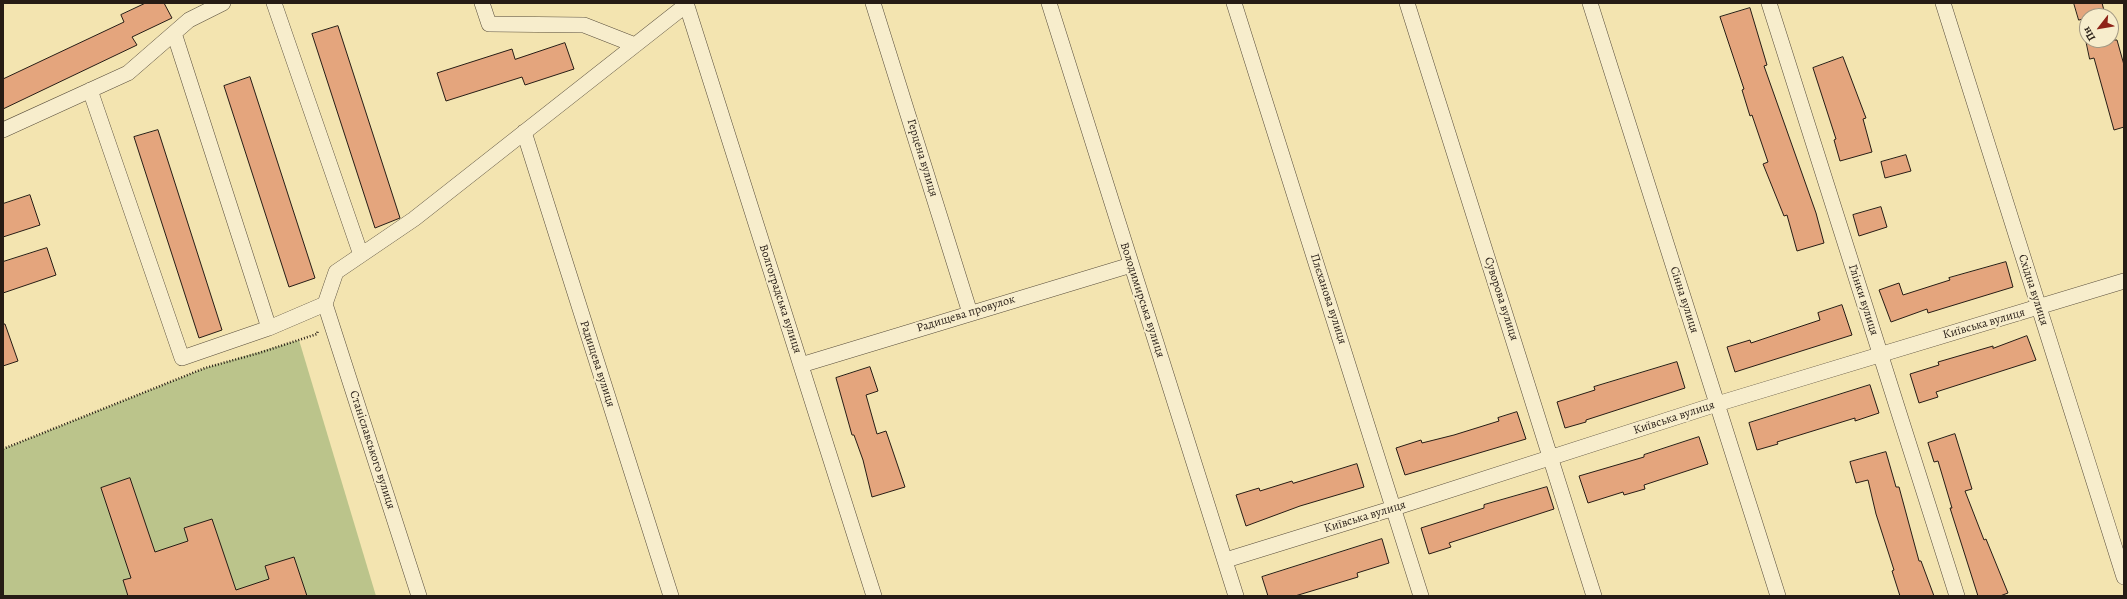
<!DOCTYPE html>
<meta charset="utf-8">
<style>
body{margin:0}
#map{position:relative;width:2127px;height:599px;overflow:hidden;background:#f3e4b0;font-family:Alegreya,serif}
canvas{display:block}
.frame{position:absolute;inset:0;border:4px solid #261c15;pointer-events:none}
.north{position:absolute;left:2079px;top:8px;width:40px;height:40px;box-sizing:border-box;background:#f7edcc;border:1px solid #a39983;border-radius:50%;rotate:239deg;font-size:11px;font-weight:700;line-height:16px;text-align:center;color:#261c15}
.north::after{content:'';display:block;margin:auto;width:14px;height:18px;background:#8f2418;clip-path:polygon(50% 0,100% 100%,50% 72%,0 100%)}
</style>
<div id="map">
<canvas width="2127" height="599"></canvas>
<div class="frame"></div>
<div class="north">Пн</div>
</div>
<script>
const ctx = document.querySelector('canvas').getContext('2d');
ctx.lineJoin = 'round';
function fillPath(path, color) { ctx.fillStyle = color; ctx.fill(path, 'evenodd'); }
function stroke(path, color, width, dash) { ctx.strokeStyle = color; ctx.lineWidth = width; ctx.lineCap = dash ? 'butt' : 'round'; ctx.setLineDash(dash || []); ctx.stroke(path); }
function label(font, color, halo, rows, align = 'center') {
  ctx.font = font + ' Alegreya,serif'; ctx.lineWidth = 4; ctx.setLineDash([]); ctx.textBaseline = 'middle'; ctx.strokeStyle = halo; ctx.fillStyle = color; for (const [text, x, y, turn = 0] of rows) {
    ctx.save(); ctx.translate(x, y); ctx.rotate((+turn || 0) * Math.PI / 180); ctx.textAlign = isNaN(turn) ? turn : align; if (halo) ctx.strokeText(text, 0, 0); ctx.fillText(text, 0, 0); ctx.restore();
  }
}
const green = new Path2D(`
 M 299,340 L 376,596 L 3,596 L 3,449 L 205,368 Z`);
const building = new Path2D(`
 M 146,3 L 164,3 L 172,18 L 132,37 L 137,45 L 3,109 L 3,79 L 124,22 L 121,15 Z
 M 2074,3 L 2102,3 L 2105,14 L 2087,16 L 2087,18 L 2079,20 Z
 M 1750,8 L 1767,65 L 1764,66 L 1816,213 L 1824,243 L 1797,251 L 1787,215 L 1784,216 L 1763,164 L 1768,162 L 1752,115 L 1750,116 L 1742,90 L 1744,89 L 1720,17 Z
 M 338,26 L 400,218 L 375,228 L 312,34 Z
 M 2086,40 L 2117,40 L 2124,65 L 2124,127 L 2114,130 L 2094,58 L 2090,59 Z
 M 565,43 L 574,69 L 525,85 L 522,77 L 446,101 L 437,73 L 512,49 L 515,59 Z
 M 1843,57 L 1866,118 L 1863,119 L 1872,152 L 1840,161 L 1834,140 L 1836,139 L 1813,68 Z
 M 250,77 L 315,278 L 289,287 L 224,86 Z
 M 158,130 L 222,330 L 199,338 L 134,137 Z
 M 1906,155 L 1911,171 L 1885,178 L 1881,162 Z
 M 30,195 L 40,225 L 3,237 L 3,204 Z
 M 1881,207 L 1887,227 L 1859,236 L 1853,215 Z
 M 47,248 L 56,275 L 3,293 L 3,262 Z
 M 2006,262 L 2013,287 L 1928,313 L 1927,309 L 1891,322 L 1879,290 L 1899,283 L 1903,295 L 1950,280 L 1949,278 Z
 M 1842,305 L 1852,335 L 1735,372 L 1727,347 L 1750,340 L 1751,343 L 1820,320 L 1818,313 Z
 M 3,324 L 5,324 L 18,361 L 3,366 Z
 M 2027,336 L 2036,360 L 1936,392 L 1938,397 L 1919,403 L 1910,374 L 1939,365 L 1938,362 L 1993,346 L 1993,348 Z
 M 1677,362 L 1685,388 L 1586,420 L 1586,422 L 1565,428 L 1557,402 L 1595,390 L 1594,387 Z
 M 870,367 L 878,391 L 866,395 L 877,434 L 886,431 L 905,487 L 872,497 L 863,460 L 854,435 L 852,435 L 836,378 Z
 M 1870,385 L 1879,413 L 1855,421 L 1855,418 L 1777,442 L 1778,444 L 1757,450 L 1749,423 Z
 M 1517,412 L 1526,439 L 1405,475 L 1396,448 L 1421,440 L 1422,443 L 1454,435 L 1499,421 L 1498,418 Z
 M 1955,434 L 1972,489 L 1965,491 L 1984,540 L 1986,539 L 2008,593 L 2000,596 L 1978,596 L 1950,508 L 1952,508 L 1938,461 L 1934,462 L 1928,443 Z
 M 1699,437 L 1708,464 L 1644,485 L 1645,489 L 1624,495 L 1623,492 L 1588,503 L 1579,476 L 1644,457 L 1644,455 Z
 M 1886,452 L 1896,487 L 1899,487 L 1919,561 L 1921,561 L 1934,596 L 1900,596 L 1892,571 L 1894,570 L 1876,514 L 1868,480 L 1856,483 L 1850,462 Z
 M 1357,464 L 1364,487 L 1300,506 L 1246,526 L 1236,495 L 1259,488 L 1260,491 L 1292,481 L 1293,483 Z
 M 130,478 L 155,552 L 188,541 L 184,528 L 212,519 L 236,590 L 269,579 L 265,566 L 294,557 L 307,596 L 128,596 L 123,580 L 131,578 L 101,488 Z
 M 1547,487 L 1554,509 L 1449,543 L 1451,547 L 1429,554 L 1421,528 L 1484,508 L 1484,505 Z
 M 1382,539 L 1389,563 L 1357,573 L 1358,577 L 1295,596 L 1268,596 L 1262,577 Z`);
const path = new Path2D(`
 M 3,449 L 205,368 L 259,353 L 317,334 L 318,330`);
const minor = new Path2D(`
 M 274,3 L 361,255
 M 482,3 L 489,24 L 584,25 L 635,45
 M 686,3 L 874,596
 M 873,3 L 970,313
 M 1049,3 L 1236,596
 M 1234,3 L 1421,596
 M 1407,3 L 1594,596
 M 1590,3 L 1778,596
 M 1769,3 L 1957,596
 M 1943,3 L 2124,577
 M 174,33 L 269,328
 M 90,90 L 182,358 L 269,328 L 325,304 L 336,272 L 414,219 L 686,5
 M 3,130 L 128,73 L 189,20 L 223,3
 M 524,132 L 671,596
 M 325,304 L 419,596
 M 801,365 L 1131,265
 M 1226,560 L 1394,508 L 1717,404 L 2124,281`);
const streetNames = [
 ["Герцена вулиця",922,158,73],
 ["Східна вулиця",2033,290,72],
 ["Волгоградська вулиця",780,299,72],
 ["Плєханова вулиця",1328,299,72],
 ["Суворова вулиця",1501,299,72],
 ["Володимирська вулиця",1142,300,72],
 ["Сінна вулиця",1684,300,72],
 ["Глінки вулиця",1863,300,72],
 ["Радищева провулок",966,314,-17],
 ["Київська вулиця",1984,324,-16],
 ["Радищева вулиця",597,364,72],
 ["Київська вулиця",1674,418,-18],
 ["Станіславського вулиця",372,450,72],
 ["Київська вулиця",1365,517,-17]
];
fillPath(green, '#bbc48b');
fillPath(building, '#e4a57d');
stroke(building, '#261c15', 1);
stroke(minor, '#594e3c', 16);
stroke(path, '#261c15', 2.5, [1, 2]);
stroke(minor, '#f7edcc', 15);
label('12px', '#261c15', '#f7edcc', streetNames);
</script>
